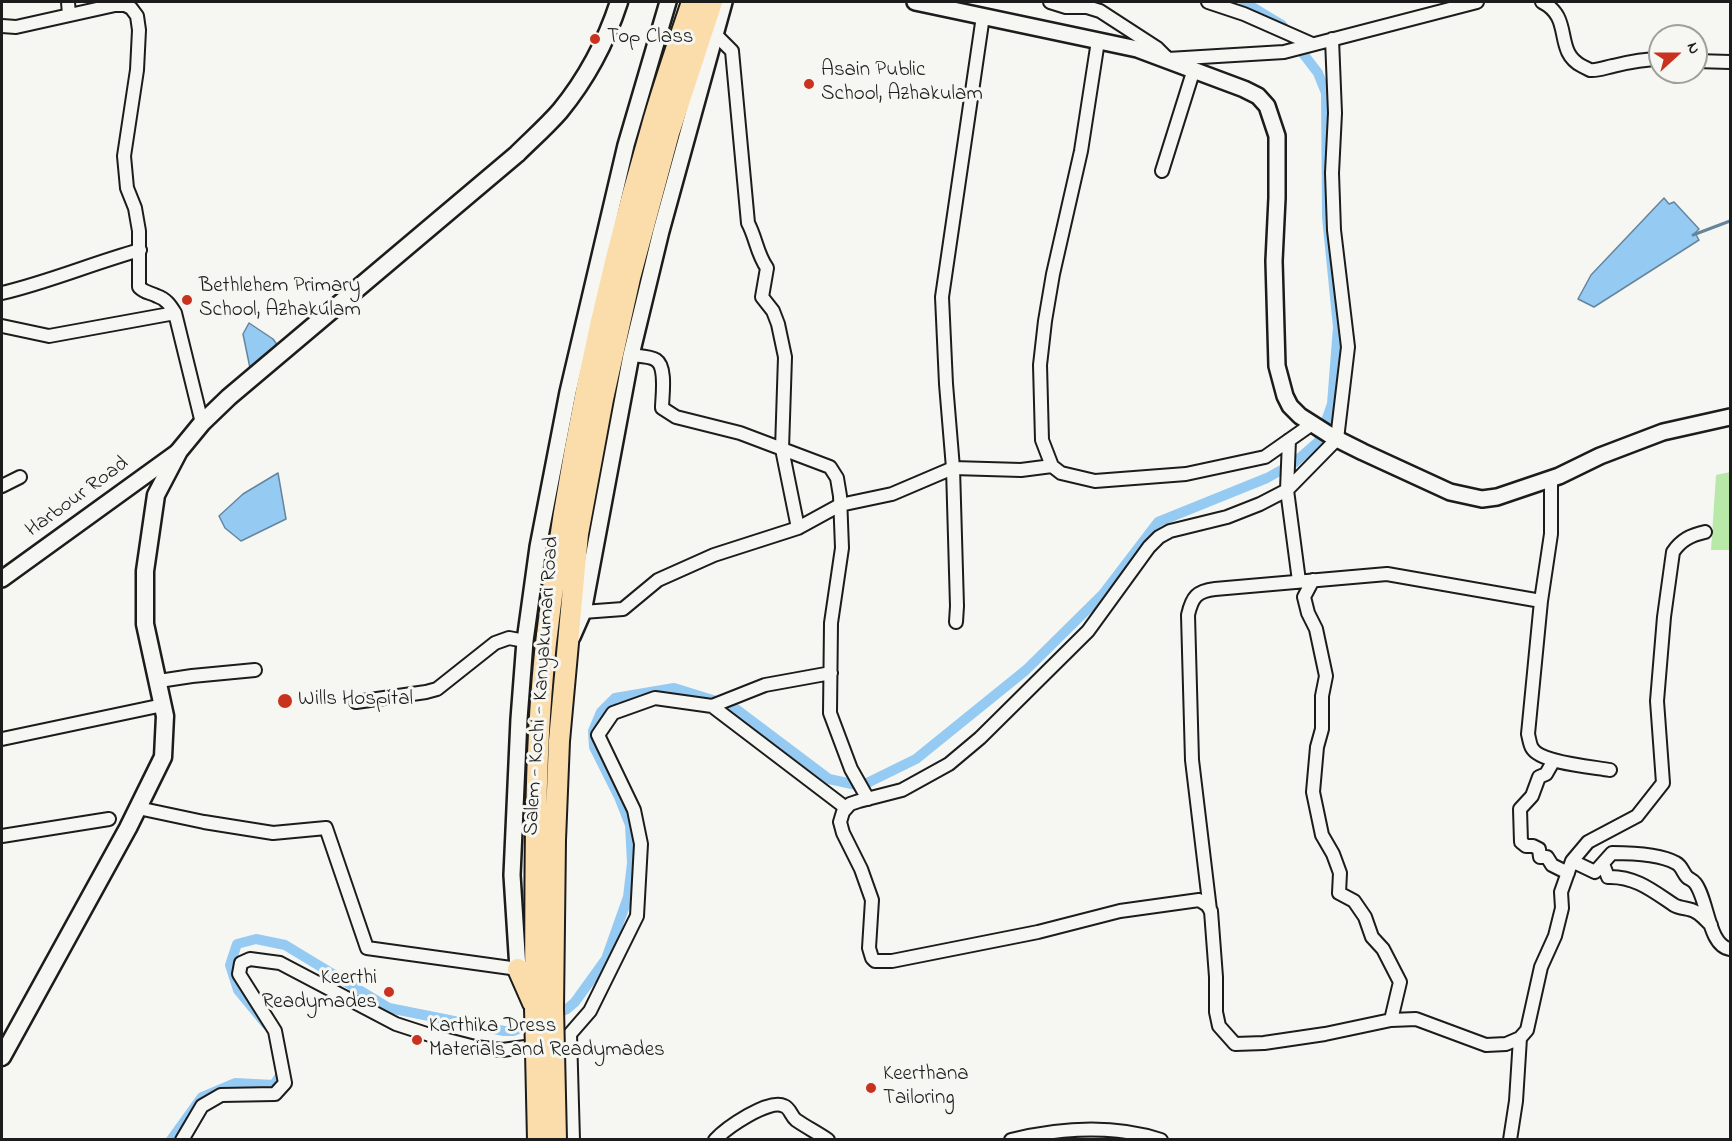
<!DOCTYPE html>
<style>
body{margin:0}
#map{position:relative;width:1732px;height:1141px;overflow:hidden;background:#f6f6f2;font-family:"Indie Flower",sans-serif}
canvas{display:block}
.frame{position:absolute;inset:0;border:3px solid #1c1c1c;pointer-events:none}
.north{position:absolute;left:1648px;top:24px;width:60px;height:60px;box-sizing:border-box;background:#f6f6f2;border:2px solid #9f9f9c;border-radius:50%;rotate:69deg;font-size:16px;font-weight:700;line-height:24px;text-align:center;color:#1c1c1c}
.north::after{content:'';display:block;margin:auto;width:21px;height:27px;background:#c8321e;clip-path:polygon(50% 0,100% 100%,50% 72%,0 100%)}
</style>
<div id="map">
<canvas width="1732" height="1141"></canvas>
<div class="frame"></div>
<div class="north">N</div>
</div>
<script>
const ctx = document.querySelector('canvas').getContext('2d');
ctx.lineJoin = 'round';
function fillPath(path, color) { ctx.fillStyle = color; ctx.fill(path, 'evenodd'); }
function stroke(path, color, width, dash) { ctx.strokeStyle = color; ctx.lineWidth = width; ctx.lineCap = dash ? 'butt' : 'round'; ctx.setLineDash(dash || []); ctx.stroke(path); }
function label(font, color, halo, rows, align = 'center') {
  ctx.font = font + ' "Indie Flower",sans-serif'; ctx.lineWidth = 6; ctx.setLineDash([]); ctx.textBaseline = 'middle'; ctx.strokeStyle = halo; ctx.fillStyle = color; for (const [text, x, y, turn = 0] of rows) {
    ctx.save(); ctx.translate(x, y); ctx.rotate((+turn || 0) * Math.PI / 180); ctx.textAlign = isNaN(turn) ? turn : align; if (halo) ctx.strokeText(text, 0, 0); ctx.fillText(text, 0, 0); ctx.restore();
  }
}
const green = new Path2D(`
 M 1730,472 L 1730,550 L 1711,550 L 1716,475 Z`);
const water = new Path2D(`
 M 1664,198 L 1669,204 L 1674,202 L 1699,229 L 1695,233 L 1699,240 L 1594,307 L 1578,299 L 1591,275 Z
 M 249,323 L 273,339 L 278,346 L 250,368 L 243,334 Z
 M 278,473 L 286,519 L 241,541 L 225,528 L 219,516 L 243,494 Z`);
const stream = new Path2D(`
 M 1693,235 L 1730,221`);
const canal = new Path2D(`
 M 1244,2 L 1282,25 L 1286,30
 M 266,1024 L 238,990 L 230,965 L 237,944 L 256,939 L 285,945 L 389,1008 L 504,1031 L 513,1031 L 567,1009 L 575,1002 L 606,959 L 628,897 L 632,863 L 630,825 L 619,797 L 594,747 L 593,731 L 601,712 L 615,698 L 674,688 L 732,706 L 829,779 L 861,786 L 916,759 L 1026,670 L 1103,594 L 1158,522 L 1267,478 L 1294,463 L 1319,441 L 1332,404 L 1338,327 L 1327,217 L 1326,93 L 1318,73 L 1295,43
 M 171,1140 L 202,1097 L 235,1083 L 274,1085 L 281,1074 L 280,1067`);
const minor = new Path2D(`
 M 68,2 L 69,15
 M 1050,2 L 1066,7 L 1087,7 L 1100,11 L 1157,48 L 1168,59 L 1284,52 L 1477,2
 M 1208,2 L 1244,14 L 1312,44
 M 1542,2 C 1574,18 1553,51 1582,66 C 1582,66 1590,70 1590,70 C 1597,71 1607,67 1613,66 C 1629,62 1644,59 1660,59
 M 2,26 L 16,27 L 115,5 L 125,5 L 131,8 L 137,16 L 139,30 L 137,70 L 124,156 L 127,188 L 135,208 L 139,231 L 139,287 C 145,293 149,292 157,296 C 166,299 170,305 175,313 L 202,423
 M 715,34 L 732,51 L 748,223 C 756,238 757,254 767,268 L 762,297 L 773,311 L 778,324 L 785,357 L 782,449 L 798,528
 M 1332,39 L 1335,113 L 1332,173 L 1334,230 L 1348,347 L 1337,439 L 1287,490 L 1260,504 L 1227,517 L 1170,531 L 1159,537 L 1149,547 L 1088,631 L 980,738 L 949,764 L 902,790 L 859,801 L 850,804 L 843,812 L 840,822 L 843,833 L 861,869 L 872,900 L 869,948 L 872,958 L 875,961 L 892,961 L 1038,932 L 1120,911 L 1199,900 L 1207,905 L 1211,911 L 1216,977 L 1216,1012 L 1219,1026 L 1235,1044 L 1264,1043 L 1325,1034 L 1391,1020 L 1416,1019 L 1486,1045 L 1506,1044 L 1520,1038 L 1527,1030 L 1541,967 L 1555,936 L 1562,908 L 1561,892 L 1572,861 L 1588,842 L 1637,816 L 1663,783 L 1657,701 L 1664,617 L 1673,552 C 1681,540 1691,535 1705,532
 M 1098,41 L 1081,151 L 1053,274 L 1045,321 L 1040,365 L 1042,440 L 1052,466 L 1061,473 L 1095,481 L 1186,474 L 1265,457 L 1312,424
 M 1696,61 L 1730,62
 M 1162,171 L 1194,69
 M 2,293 C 49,282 93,263 140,250
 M 2,326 L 49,336 L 175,313
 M 631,355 C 638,356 650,356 656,360 C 667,367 662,397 662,408 L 676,417 L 740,433 L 830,467 L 837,478 L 840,496 L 842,548 L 831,623 L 830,713 L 851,769 L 868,799
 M 1289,440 L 1287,490 L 1299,581
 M 1551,479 L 1551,534 L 1541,601 L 1528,734 C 1529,738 1530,745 1532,748 C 1540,763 1594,767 1610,770
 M 2,486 L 20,477
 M 1313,580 L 1304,597 L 1308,613 L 1316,629 L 1326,676 L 1322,696 L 1322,729 L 1317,747 L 1313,792 L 1322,835 L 1333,854 L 1340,873 L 1339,893 L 1354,901 L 1365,917 L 1372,937 L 1383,949 L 1400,982 L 1391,1020
 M 583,612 L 623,609 L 658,580 L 714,555 L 798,528 L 840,505 L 892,494 L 953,468 L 1021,470 L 1052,466
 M 956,622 L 957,606 L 953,468 L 946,384 L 942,297 L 983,16
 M 159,681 L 192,676 L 255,670
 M 356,702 L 426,692 L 437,689 L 495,643 L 509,638 L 525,641
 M 712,706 L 765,685 L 831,673
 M 2,739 L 163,705
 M 1554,760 L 1546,774 L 1539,777 L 1532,796 L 1520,809 L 1521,842 L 1526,846 L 1533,846 L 1539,849 L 1540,857 L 1547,857 L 1552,865 L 1568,873
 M 138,808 L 204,822 L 273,833 L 326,828 L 367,948 L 518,969
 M 2,836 L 109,819
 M 1572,861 L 1595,872 L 1612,853 C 1630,853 1660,854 1676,863 C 1682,866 1683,873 1687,877 C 1689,879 1693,880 1695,883 C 1708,899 1708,946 1730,949
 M 1603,864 L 1608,877 C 1635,876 1653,891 1674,905 C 1681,909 1690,908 1696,912 C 1702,915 1706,921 1711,925
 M 1210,910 L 1192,760 L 1188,615 C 1192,597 1197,591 1215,589 L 1387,574 L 1541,601
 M 182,1140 L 202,1106 L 221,1095 L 275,1094 L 285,1083 L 275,1031 L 239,974 L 241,963 L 250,959 L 280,963 L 396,1024 L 436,1037 L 475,1047 L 502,1050 L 541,1045
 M 573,1140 L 570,1034 L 590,1011 L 637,916 L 641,844 L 634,810 L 598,735 L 613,713 L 655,698 L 712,706 L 846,808
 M 715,1140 C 726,1128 769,1098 784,1106 C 790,1108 791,1116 796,1120 C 806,1127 818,1133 828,1140
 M 1011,1140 C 1060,1128 1112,1124 1161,1140
 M 1510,1140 L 1516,1101 L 1520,1038`);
const tertiary = new Path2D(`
 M 915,2 L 1137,49 L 1244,89 L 1258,96 L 1267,106 L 1277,136 L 1277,198 L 1274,261 L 1277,366 L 1285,396 L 1290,406 L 1300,416 L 1333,437 L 1363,452 L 1450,492 L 1482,499 L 1497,497 L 1559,476 L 1600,456 L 1663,432 L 1730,417
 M 2,579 L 179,451
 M 572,637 L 583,612 L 631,355 L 661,231 L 724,2
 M 518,969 L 512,875 L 519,719 L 525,641 L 538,547 L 568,392 L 626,145 L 668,2`);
const secondary = new Path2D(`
 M 2,1057 L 128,828 L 163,757 L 165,716 L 145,624 L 145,571 L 156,495 L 179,451 L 202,423 L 229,397 L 517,154 C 531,140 547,126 560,111 C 587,78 606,42 619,2`);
const trunk = new Path2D(`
 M 518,969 L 533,1003
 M 535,1008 C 536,887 533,764 546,643 C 566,470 602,296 651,129 C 663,86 678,44 692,2
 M 553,1008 L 555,840 L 559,741 L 578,534 L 603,399 L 630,278 L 669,133 L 712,2`);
const trunkBridge = new Path2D(`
 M 535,1008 L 538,1140
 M 553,1008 L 556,1140`);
const markers = [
 [595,39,6,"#c8321e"],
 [809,84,6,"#c8321e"],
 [187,300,6,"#c8321e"],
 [285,701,8,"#c8321e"],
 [389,992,6,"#c8321e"],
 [417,1040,6,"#c8321e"],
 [871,1088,6,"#c8321e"]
];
const poiNames = [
 ["Top Class",607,39],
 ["Asain Public",821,72],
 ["School, Azhakulam",821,96],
 ["Bethlehem Primary",199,288],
 ["School, Azhakulam",199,312],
 ["Wills Hospital",298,701],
 ["Keerthi",377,980,"right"],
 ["Readymades",377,1004,"right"],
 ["Karthika Dress",429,1028],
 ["Materials and Readymades",429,1052],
 ["Keerthana",883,1076],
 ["Tailoring",883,1100]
];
const streetNames = [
 ["Harbour Road",78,498,-36],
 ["Salem - Kochi - Kanyakumari Road",543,686,-86]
];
fillPath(green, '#b8e9a8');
fillPath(water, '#95cbf3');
stroke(water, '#65859d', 1.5);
stroke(stream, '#65859d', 3);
stroke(canal, '#95cbf3', 10);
stroke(minor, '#1c1c1c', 16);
stroke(tertiary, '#1c1c1c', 20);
stroke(secondary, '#1c1c1c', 21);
stroke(trunk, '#1c1c1c', 24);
stroke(minor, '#f6f6f2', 12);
stroke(tertiary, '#f6f6f2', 15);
stroke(secondary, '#f6f6f2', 16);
stroke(trunk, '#fbddab', 20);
stroke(trunkBridge, '#1c1c1c', 24, []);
stroke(trunkBridge, '#fbddab', 20);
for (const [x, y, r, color] of markers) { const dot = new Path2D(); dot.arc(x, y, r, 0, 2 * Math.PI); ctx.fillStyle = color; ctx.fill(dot); stroke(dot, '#f6f6f2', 2); }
label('21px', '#1c1c1c', '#f6f6f2', poiNames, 'left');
label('21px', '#1c1c1c', '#f6f6f2', streetNames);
</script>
